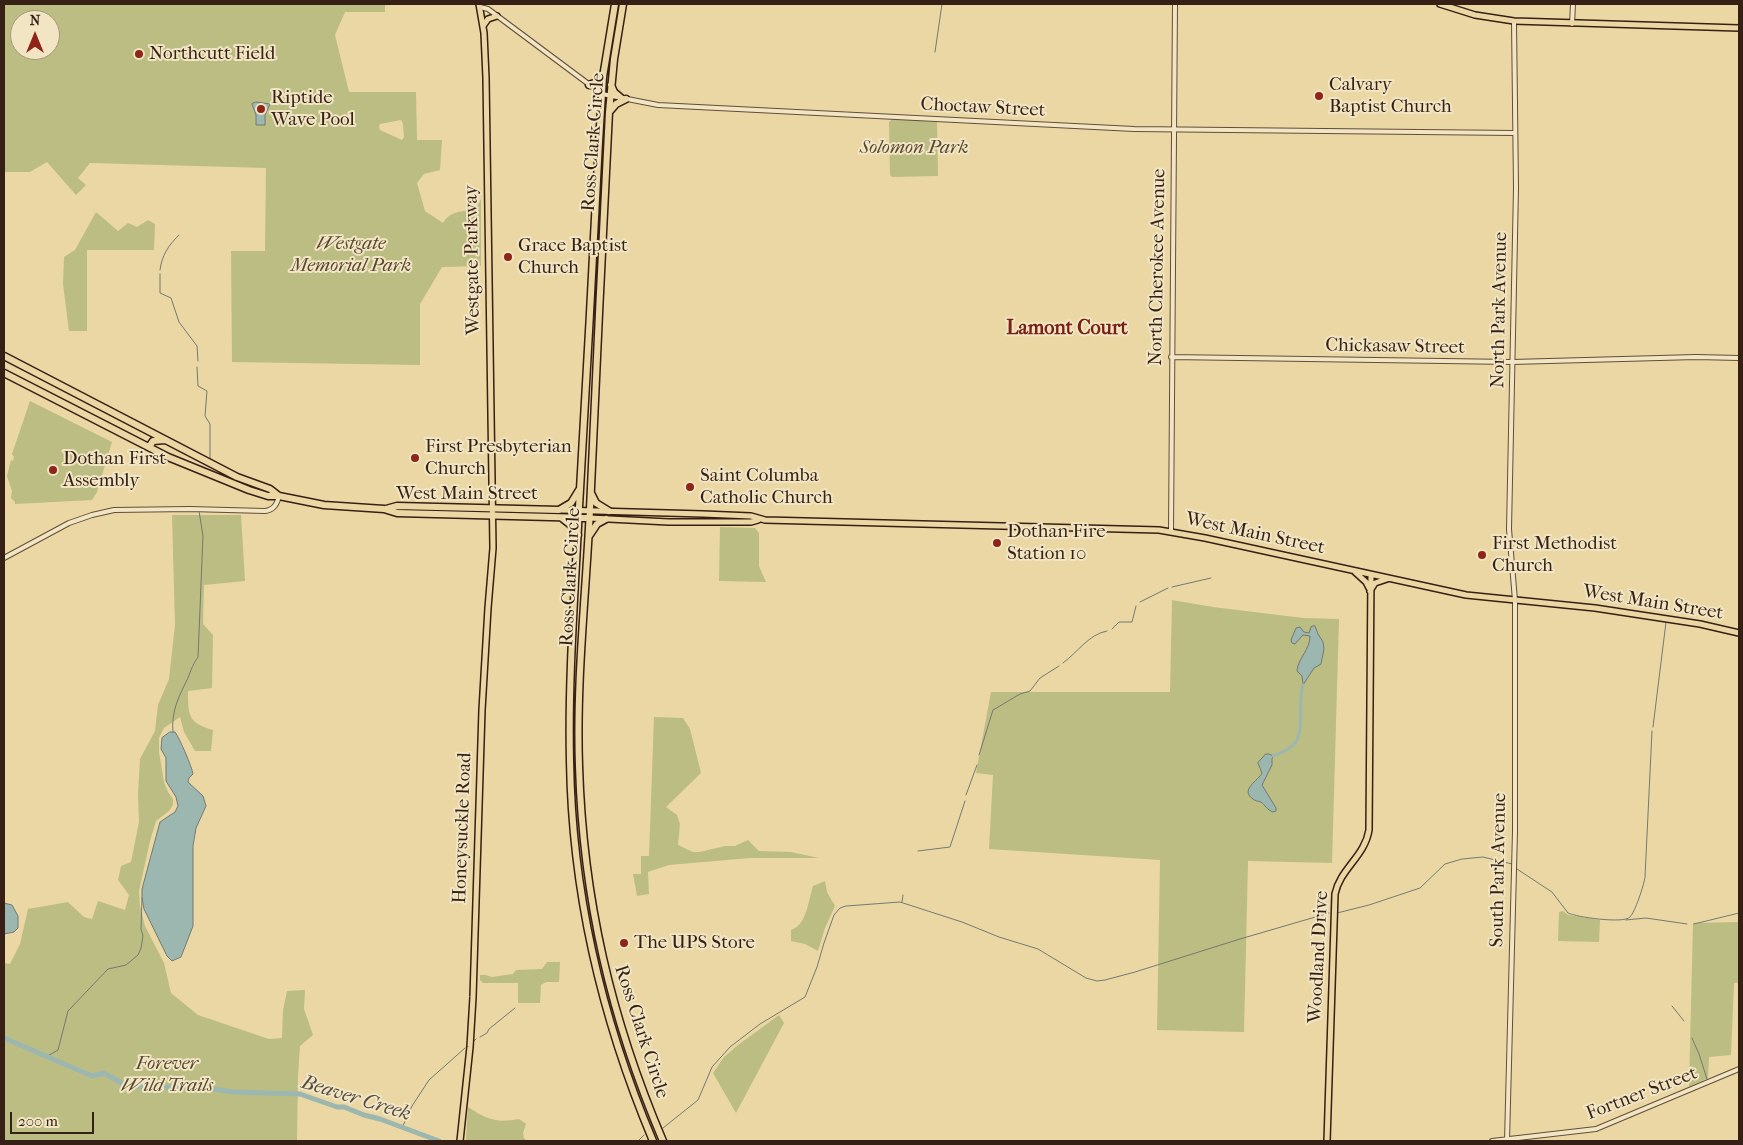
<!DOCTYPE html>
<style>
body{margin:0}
#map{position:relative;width:1743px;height:1145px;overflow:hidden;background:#ead7a4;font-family:"IM FELL French Canon",serif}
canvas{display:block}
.frame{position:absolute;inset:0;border:5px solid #361f14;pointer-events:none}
.north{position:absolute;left:10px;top:10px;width:50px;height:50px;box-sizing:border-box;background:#f1e5c4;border:1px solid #a6967e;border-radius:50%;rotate:0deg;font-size:14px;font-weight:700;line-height:20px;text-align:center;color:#361f14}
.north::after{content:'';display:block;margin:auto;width:18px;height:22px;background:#8f2418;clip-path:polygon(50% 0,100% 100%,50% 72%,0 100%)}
.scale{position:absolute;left:10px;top:1112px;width:84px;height:22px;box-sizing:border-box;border:2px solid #361f14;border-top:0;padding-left:6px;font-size:15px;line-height:18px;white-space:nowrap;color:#361f14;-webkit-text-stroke:4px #f1e5c4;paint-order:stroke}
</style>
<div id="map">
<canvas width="1743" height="1145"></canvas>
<div class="frame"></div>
<div class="north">N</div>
<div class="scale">200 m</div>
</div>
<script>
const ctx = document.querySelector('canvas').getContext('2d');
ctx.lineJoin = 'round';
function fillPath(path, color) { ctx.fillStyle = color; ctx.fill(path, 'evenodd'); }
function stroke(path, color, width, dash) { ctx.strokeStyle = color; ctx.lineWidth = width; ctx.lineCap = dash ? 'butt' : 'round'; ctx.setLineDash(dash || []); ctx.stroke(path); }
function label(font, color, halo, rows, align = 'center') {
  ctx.font = font + ' "IM FELL French Canon",serif'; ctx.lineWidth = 4; ctx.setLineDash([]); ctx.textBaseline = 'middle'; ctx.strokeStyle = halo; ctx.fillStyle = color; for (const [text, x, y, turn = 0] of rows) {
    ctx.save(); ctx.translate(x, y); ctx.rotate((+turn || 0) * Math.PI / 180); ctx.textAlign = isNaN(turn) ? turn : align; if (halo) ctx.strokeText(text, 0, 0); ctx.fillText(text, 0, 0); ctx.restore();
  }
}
const green = new Path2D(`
 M 4,4 L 385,4 L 385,12 L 345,12 L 335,35 L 349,92 L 416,92 L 417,140 L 442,140 L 440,170 L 424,174 L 417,183 L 425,211 L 443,223 C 450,211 462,211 475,210 L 481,199 L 481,266 L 442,267 L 420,304 L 420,365 L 232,362 L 231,251 L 265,251 L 266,168 L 90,163 L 78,178 L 86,185 L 76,195 L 47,162 L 30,172 L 4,172 ZM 20,20 L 50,20 L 50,50 L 20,50 ZM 401,120 L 403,124 L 404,137 L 402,140 L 380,130 L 379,127 L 380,124 Z
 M 892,119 L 937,122 L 938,176 L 892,177 L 890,175 L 889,122 Z
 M 96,212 L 118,231 L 128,223 L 137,227 L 148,220 L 155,224 L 154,250 L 87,250 L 87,331 L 69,331 L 63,284 L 64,257 L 75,250 Z
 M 30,401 L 112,442 L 97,492 L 92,500 L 15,504 L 15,502 L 11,498 L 12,491 L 7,476 L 11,460 L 13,461 L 14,457 L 12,454 Z
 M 172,515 L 241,515 L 245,581 L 204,585 L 203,624 L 213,635 L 212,688 L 188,691 C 188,715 188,723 213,730 L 211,751 L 195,751 L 184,732 L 180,717 L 164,728 L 159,738 L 159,752 L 164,782 L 168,792 L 173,799 L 173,805 L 169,811 L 156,821 L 150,841 L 139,891 L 140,906 L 145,926 L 164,963 L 171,993 L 198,1015 L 269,1039 L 282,1038 L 283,1010 L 287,991 L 305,990 L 304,1009 L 313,1035 L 300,1046 L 298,1076 L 297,1141 L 4,1141 L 4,963 L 10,964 L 20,944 L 28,909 L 68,902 L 84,917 L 92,919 L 98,901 L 125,910 L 129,895 L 118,880 L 121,866 L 131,862 L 139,822 L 138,794 L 140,759 L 155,731 L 158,705 L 169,679 L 175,625 Z
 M 720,527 L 755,528 L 759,533 L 759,566 L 766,582 L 719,581 Z
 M 1172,600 L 1213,607 L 1303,618 L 1339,619 L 1332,863 L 1248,861 L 1244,1032 L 1157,1030 L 1160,860 L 989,849 L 993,775 L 976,773 L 991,692 L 1170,692 Z
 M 654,717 L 683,718 L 690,729 L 701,773 L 666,807 L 677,815 L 680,824 L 678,845 L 693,852 L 700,852 L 725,846 L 735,846 L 748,840 L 759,851 L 791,852 L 819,858 L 750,858 L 669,865 L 648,872 L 649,894 L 637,896 L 633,874 L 641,874 L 641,856 L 649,856 Z
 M 825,881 L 827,892 L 835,906 L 825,928 L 818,951 L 805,944 L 791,941 L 791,930 C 807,925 808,901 813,886 Z
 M 1563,911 L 1568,915 L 1600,920 L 1599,942 L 1558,941 L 1559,912 Z
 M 1739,921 L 1739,983 L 1734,983 L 1731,1055 L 1709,1057 L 1708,1078 L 1689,1087 L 1693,923 L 1738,922 Z
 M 547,962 L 560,962 L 559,982 L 546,982 L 541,985 L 540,1003 L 518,1003 L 518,983 L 483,983 L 480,980 L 480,975 L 486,975 L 492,977 L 513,974 L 516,970 L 542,969 Z
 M 779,1015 L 784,1023 L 736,1113 L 713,1073 L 724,1057 L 738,1045 Z
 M 468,1107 C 488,1120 496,1123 519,1119 L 526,1124 L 523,1133 L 524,1138 L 527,1141 L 467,1141 L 466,1139 Z`);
const water = new Path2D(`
 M 256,102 L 270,104 L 265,115 L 265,125 L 256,125 L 256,115 L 252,104 Z
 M 1315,626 L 1318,634 L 1323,642 L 1324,649 L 1321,664 L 1314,668 L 1303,685 L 1302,676 L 1297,671 C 1298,658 1310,650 1310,636 L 1303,635 L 1295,644 L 1292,643 L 1291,640 L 1296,628 L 1300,627 L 1304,632 L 1309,633 L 1311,627 Z
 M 170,732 L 175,732 C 180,739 192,767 193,774 L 189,778 L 188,782 L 203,796 L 206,806 L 196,828 L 193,846 L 193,926 L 181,957 L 172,961 L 167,956 L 144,909 L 142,898 L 142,889 L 160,822 L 175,812 L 178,806 L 176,797 L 166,781 L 166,758 L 161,749 L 162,738 Z
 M 1266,754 L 1269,754 L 1273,756 L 1272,759 L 1272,765 L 1262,785 L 1276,808 L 1276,811 L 1273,812 C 1267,810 1265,805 1261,802 C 1258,801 1255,801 1253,799 C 1239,790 1259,780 1262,773 L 1258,763 Z
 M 4,903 L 12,905 L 18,916 L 18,928 L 14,932 L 4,934 Z`);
const stream = new Path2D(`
 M 935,52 L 942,4
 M 160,270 C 162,255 168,246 179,235
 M 160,274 L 160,293 L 171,298 L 179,322 L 197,346 L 198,361
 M 197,367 L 198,386 L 207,391 L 205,416 L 210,424 L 210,459
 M 1172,587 L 1211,578
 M 1140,602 L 1168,588
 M 1112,629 L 1119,622 L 1132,622 L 1136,606
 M 1063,663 C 1078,652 1089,634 1107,631
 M 1653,727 L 1666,622
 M 173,732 C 171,713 178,698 186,682 C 191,672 191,667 198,657 L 203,536 L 199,511
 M 979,755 L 993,710 L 1020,694 L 1030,691 L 1040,678 L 1059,666
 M 966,795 L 977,765
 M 918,851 L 950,847 L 965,801
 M 1517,869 L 1552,892 L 1568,913 C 1576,917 1624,924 1630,917 C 1635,912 1644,885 1645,877 L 1652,731
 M 902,902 L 903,895
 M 1337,913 L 1369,905 L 1420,888 L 1445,864 L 1462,859 L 1483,857 L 1512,864
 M 1626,920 L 1646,918 L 1687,924
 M 1694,924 L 1739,913
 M 1672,1006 L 1684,1021
 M 480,1037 L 487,1033 L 489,1029 L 515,1008
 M 1692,1038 L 1699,1054 L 1707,1079
 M 473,1042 L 476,1039
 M 46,1057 L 58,1050 L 68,1011 L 108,969 L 126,965 L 138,955 L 141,948 L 143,936 L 141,929 L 142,898
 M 402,1128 L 412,1106 L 429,1080 L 465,1048
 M 663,1128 L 698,1100 L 712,1067 L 730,1047 L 760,1024 L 805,997 L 817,967 L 824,943 L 834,915 L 840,908 L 846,906 L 900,902 L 962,922 L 999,937 L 1038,949 L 1086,978 L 1097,981 L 1105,980 L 1135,972 L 1240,939 L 1329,913
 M 638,1141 L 644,1135`);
const canal = new Path2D(`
 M 1273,756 C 1280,753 1289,750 1294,744 C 1306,731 1297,701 1303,685`);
const river = new Path2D(`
 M 4,1038 L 92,1076 L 103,1073 L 124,1084 L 142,1087 L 203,1088 L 235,1092 L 300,1094 L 337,1107 L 344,1107 L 364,1115 L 380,1119 L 439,1141`);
const minor = new Path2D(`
 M 480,7 L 488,9 L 602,94 L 658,105 L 1134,129 L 1515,133
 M 1572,24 L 1573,4
 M 1171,357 L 1512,362 L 1696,357 L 1739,358
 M 1171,531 L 1175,4
 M 4,558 L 69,523 L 92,515 L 114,510 L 190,509 L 265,511 C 274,510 277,504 279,496
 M 1492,1141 L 1596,1129 L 1739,1069
 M 1507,1141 L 1515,831 L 1515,600 L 1509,529 L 1516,188 L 1514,21`);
const major = new Path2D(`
 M 1440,4 L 1475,15 L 1514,21 L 1739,28
 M 483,26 L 488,19 L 497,16
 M 561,510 L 703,514 L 751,516 L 765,520 L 1159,530 L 1205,538 L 1466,595 L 1595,608 L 1700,624 L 1739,633
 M 589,518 L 669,522 L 751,522 L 758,520
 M 1355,572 L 1366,582 L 1369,588
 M 1370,591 L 1375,583 L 1387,579
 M 460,1141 L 470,1047 L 473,997 L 482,710 L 488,608 L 493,548 L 486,78 L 484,33 L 479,4
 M 1327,1141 L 1335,894 C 1340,869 1365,856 1369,830 L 1371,575`);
const highway = new Path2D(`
 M 615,4 L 603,77 L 599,142 C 593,264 586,385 579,507 C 575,591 568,677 570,761 C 572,893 602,1020 653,1141
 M 623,4 L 614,59 L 609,112 C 602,244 596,377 590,509 C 586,594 576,680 579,766 C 583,899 611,1019 663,1141
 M 589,85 L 597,82 L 603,77
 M 611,85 L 614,92 L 621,98
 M 610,111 L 616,104 L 626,99
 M 4,356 L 237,477 L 270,489 L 279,496
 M 4,373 L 168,457 L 249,490 L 268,496 L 279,496 L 324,505 L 384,509 L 397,513 L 589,518
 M 149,447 L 153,441 L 165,440
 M 591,493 L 596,503 L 609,511
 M 386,509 L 397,506 L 559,510 L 571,503 L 579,490
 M 563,519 L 572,526 L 578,535
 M 589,536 L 597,524 L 606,519`);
const markers = [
 [139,54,5,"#8f2418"],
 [1319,96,5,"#8f2418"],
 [261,109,5,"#8f2418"],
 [508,257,5,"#8f2418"],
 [415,458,5,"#8f2418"],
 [53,470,5,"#8f2418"],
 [690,487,5,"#8f2418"],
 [997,543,5,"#8f2418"],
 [1482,555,5,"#8f2418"],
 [624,943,5,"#8f2418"]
];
const poiNames = [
 ["Northcutt Field",149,54],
 ["Calvary",1329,85],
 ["Baptist Church",1329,107],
 ["Riptide",271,98],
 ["Wave Pool",271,120],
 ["Grace Baptist",518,246],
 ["Church",518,268],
 ["First Presbyterian",425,447],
 ["Church",425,469],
 ["Dothan First",63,459],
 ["Assembly",63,481],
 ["Saint Columba",700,476],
 ["Catholic Church",700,498],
 ["Dothan Fire",1007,532],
 ["Station 10",1007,554],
 ["First Methodist",1492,544],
 ["Church",1492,566],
 ["The UPS Store",634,943]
];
const streetNames = [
 ["Choctaw Street",983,108,3],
 ["Ross Clark Circle",594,142,-86],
 ["Westgate Parkway",473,260,-91],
 ["North Cherokee Avenue",1158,267,-89],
 ["North Park Avenue",1500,310,-89],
 ["Chickasaw Street",1395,347,1],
 ["West Main Street",467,494],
 ["West Main Street",1255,534,12],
 ["Ross Clark Circle",571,577,-87],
 ["West Main Street",1653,603,9],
 ["Honeysuckle Road",463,828,-88],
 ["South Park Avenue",1499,870,-89],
 ["Woodland Drive",1319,957,-87],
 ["Ross Clark Circle",641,1032,72],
 ["Fortner Street",1642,1094,-21]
];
const parkNames = [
 ["Solomon Park",914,148],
 ["Westgate",351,244],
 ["Memorial Park",351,266],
 ["Forever",167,1064],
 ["Wild Trails",167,1086]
];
const neighbourhoodNames = [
 ["Lamont Court",1067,329]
];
const waterNames = [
 ["Beaver Creek",356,1099,17]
];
fillPath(green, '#bcbd82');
fillPath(water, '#9bb7b0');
stroke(water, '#737a72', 1);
stroke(stream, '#737a72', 1);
stroke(canal, '#9bb7b0', 3);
stroke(river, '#9bb7b0', 5);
stroke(minor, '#634d38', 6);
stroke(major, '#361f14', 8);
stroke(highway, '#361f14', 9);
stroke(minor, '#f1e5c4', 4);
stroke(major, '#ead7a4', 5);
stroke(highway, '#ead7a4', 6);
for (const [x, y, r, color] of markers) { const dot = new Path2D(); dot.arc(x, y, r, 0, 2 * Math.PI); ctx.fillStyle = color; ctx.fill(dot); stroke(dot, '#f1e5c4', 2); }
label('19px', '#361f14', '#f1e5c4', poiNames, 'left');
label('19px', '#361f14', '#f1e5c4', streetNames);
label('italic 19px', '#584630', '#f1e5c4', parkNames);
label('bold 20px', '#7a1f14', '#f1e5c4', neighbourhoodNames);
label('italic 20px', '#544d43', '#f1e5c4', waterNames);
</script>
